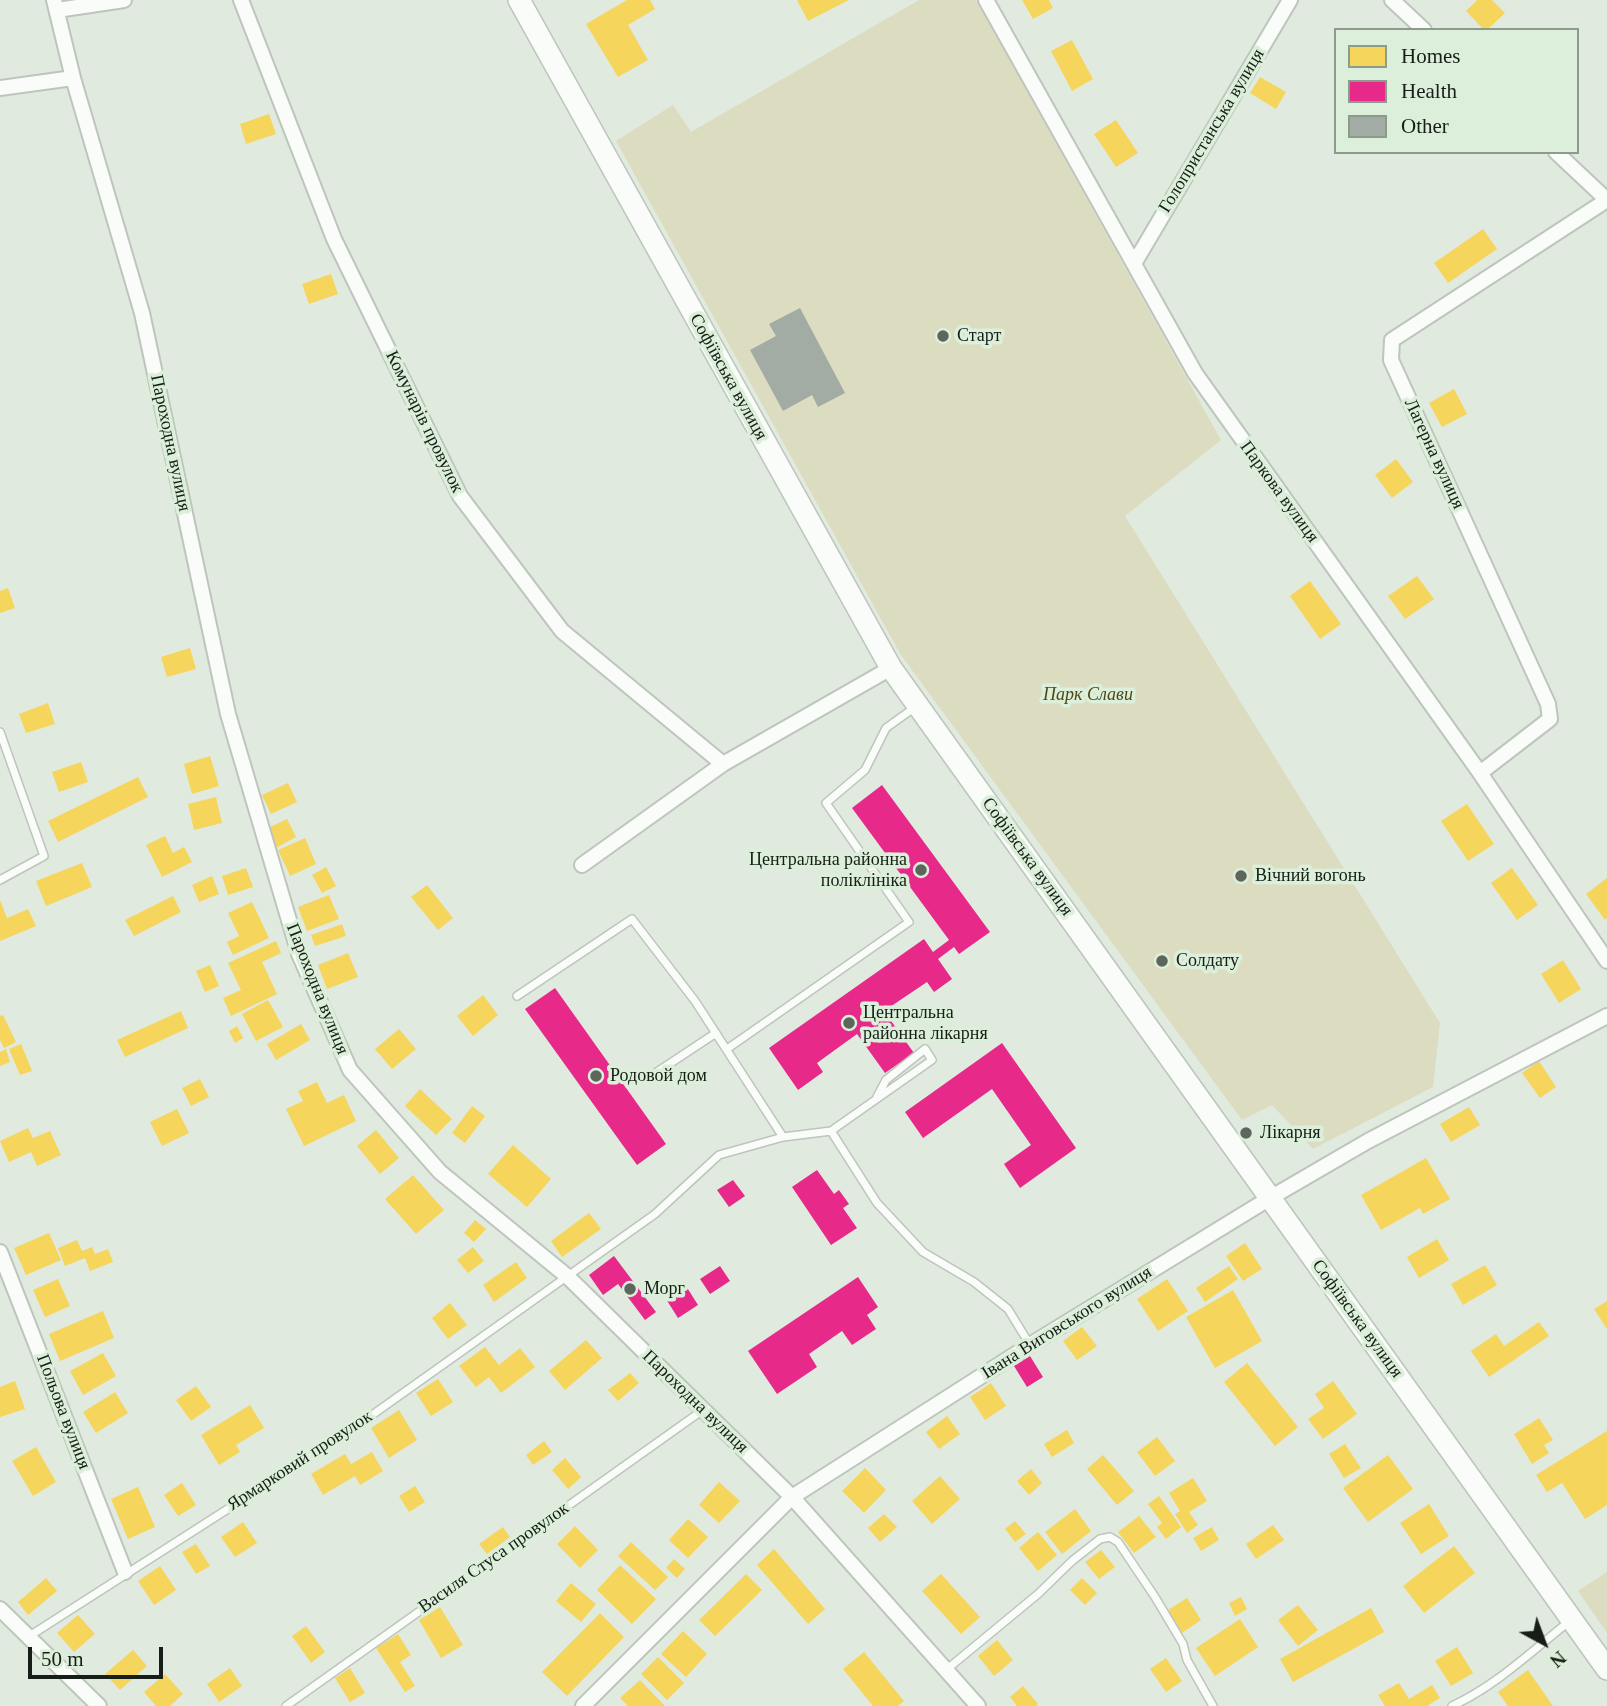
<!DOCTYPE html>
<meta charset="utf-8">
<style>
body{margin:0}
#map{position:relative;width:1607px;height:1706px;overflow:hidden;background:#e0eadf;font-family:Georgia,serif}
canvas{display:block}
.legend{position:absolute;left:1334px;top:28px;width:245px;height:126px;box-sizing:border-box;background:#dcefda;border:2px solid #8d9b8c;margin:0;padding:9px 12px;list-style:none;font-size:21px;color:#171e17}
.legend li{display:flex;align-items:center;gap:14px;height:35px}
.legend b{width:35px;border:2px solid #8d9b8c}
.north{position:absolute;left:1509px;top:1608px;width:70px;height:70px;-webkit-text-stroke:5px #dcefda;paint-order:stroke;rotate:139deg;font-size:19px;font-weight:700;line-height:28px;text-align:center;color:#171e17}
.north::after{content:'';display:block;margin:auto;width:24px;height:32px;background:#171e17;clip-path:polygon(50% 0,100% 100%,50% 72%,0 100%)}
.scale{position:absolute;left:28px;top:1647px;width:135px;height:32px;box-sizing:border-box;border:4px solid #171e17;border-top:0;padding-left:9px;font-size:21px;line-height:24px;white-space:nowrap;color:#171e17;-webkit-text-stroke:5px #dcefda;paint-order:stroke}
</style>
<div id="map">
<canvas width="1607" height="1706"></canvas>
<ul class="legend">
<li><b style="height:19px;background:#f6d55c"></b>Homes</li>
<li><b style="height:19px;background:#e7298a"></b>Health</li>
<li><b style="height:19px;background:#a2aba4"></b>Other</li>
</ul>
<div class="north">N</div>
<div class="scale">50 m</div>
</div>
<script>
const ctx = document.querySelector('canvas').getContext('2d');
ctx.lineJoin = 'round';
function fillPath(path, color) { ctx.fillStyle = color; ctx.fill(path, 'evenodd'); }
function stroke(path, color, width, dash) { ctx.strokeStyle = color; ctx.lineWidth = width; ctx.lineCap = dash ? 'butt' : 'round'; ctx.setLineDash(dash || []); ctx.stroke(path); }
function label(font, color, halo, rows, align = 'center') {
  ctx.font = font + ' Georgia,serif'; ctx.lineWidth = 7; ctx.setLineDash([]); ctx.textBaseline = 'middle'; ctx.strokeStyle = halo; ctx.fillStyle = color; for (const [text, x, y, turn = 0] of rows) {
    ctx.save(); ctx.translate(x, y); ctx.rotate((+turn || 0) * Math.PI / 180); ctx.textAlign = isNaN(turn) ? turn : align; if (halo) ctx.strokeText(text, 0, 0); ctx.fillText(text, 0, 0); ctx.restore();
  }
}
const green = new Path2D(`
 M 919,0 L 976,0 L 1221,440 L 1125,516 L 1440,1023 L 1433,1087 L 1313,1149 L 1272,1105 L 1242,1120 L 901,655 L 616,141 L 673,105 L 691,132 Z
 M 1607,1572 L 1607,1633 L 1578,1591 Z`);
const homes = new Path2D(`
 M 627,0 L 650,0 L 655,9 L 628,25 L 648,60 L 618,77 L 586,24 Z
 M 797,0 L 849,0 L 808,21 Z
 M 1022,0 L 1049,0 L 1053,8 L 1033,19 Z
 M 1477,0 L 1492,0 L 1505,13 L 1487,30 L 1484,30 L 1466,11 Z
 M 1072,40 L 1093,79 L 1072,91 L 1051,51 Z
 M 1260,77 L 1286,92 L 1276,109 L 1250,93 Z
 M 269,114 L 276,134 L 246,144 L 240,124 Z
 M 1116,120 L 1138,153 L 1116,167 L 1094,134 Z
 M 1483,229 L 1497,249 L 1448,283 L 1434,263 Z
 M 331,274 L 338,294 L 309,304 L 302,284 Z
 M 1454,389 L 1467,414 L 1442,427 L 1429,403 Z
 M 1396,459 L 1413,482 L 1392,498 L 1375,475 Z
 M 1417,576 L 1434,599 L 1405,619 L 1388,596 Z
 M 1310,581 L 1341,624 L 1320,639 L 1290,596 Z
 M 8,588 L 15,608 L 0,613 L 0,591 Z
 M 190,648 L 196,669 L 167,677 L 161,657 Z
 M 48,703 L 55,724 L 26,733 L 19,714 Z
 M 210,756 L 219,786 L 192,794 L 184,764 Z
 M 81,762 L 88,782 L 59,792 L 52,772 Z
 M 138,777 L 148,797 L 58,842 L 48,821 Z
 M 288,783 L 297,802 L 271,814 L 262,795 Z
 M 216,797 L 222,823 L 194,830 L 188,804 Z
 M 1467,804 L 1494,844 L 1468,861 L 1441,821 Z
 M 287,819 L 296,837 L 276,848 L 266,829 Z
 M 165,836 L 173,853 L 184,847 L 192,862 L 162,877 L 146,845 Z
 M 305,838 L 316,864 L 290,876 L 278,850 Z
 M 82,863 L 92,887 L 46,906 L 36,881 Z
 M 326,867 L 336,886 L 322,893 L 312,875 Z
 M 246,868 L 253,887 L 228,895 L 222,876 Z
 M 1512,868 L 1538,905 L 1517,920 L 1491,883 Z
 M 212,876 L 219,894 L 199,902 L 192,885 Z
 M 1607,878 L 1607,918 L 1605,920 L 1586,894 Z
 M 427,885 L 453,918 L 438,930 L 411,897 Z
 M 329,895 L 339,919 L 307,931 L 298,907 Z
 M 173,896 L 181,912 L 134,936 L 125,920 Z
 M 0,900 L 7,918 L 28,909 L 36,926 L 0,941 Z
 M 252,902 L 269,938 L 233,955 L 227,942 L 239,936 L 228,913 Z
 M 342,924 L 346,936 L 315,946 L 311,935 Z
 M 276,941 L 281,953 L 262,962 L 277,994 L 231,1016 L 223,998 L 241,990 L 228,963 Z
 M 348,953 L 358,977 L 327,989 L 318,965 Z
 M 1563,960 L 1581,989 L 1559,1003 L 1541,974 Z
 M 210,965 L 219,986 L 205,992 L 196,971 Z
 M 483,995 L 498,1015 L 473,1036 L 457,1016 Z
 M 268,1000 L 283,1027 L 256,1041 L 242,1014 Z
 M 181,1011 L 188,1028 L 125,1057 L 117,1040 Z
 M 3,1015 L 16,1042 L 4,1048 L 0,1040 L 0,1016 Z
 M 301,1024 L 310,1040 L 276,1060 L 267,1044 Z
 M 237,1026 L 243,1038 L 235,1043 L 229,1031 Z
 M 399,1029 L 416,1049 L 392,1069 L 375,1049 Z
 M 21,1044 L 32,1071 L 20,1075 L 9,1049 Z
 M 6,1049 L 10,1062 L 0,1066 L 0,1052 Z
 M 1539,1061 L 1556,1087 L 1540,1098 L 1522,1073 Z
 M 200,1079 L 209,1097 L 191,1106 L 182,1088 Z
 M 317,1082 L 327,1103 L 344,1095 L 356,1121 L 304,1146 L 286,1109 L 303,1101 L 298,1091 Z
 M 420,1089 L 452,1119 L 436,1135 L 405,1106 Z
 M 472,1106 L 485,1116 L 465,1143 L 452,1133 Z
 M 1469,1107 L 1480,1125 L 1451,1142 L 1440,1124 Z
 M 177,1109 L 189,1133 L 162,1146 L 150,1122 Z
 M 28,1128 L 33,1138 L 50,1131 L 61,1155 L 37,1166 L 31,1152 L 9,1162 L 0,1141 Z
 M 376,1130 L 399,1158 L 380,1174 L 357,1146 Z
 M 513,1145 L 551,1179 L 527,1207 L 488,1174 Z
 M 1426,1158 L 1450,1199 L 1423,1214 L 1420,1208 L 1381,1230 L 1361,1195 Z
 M 413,1175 L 444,1210 L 416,1234 L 385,1199 Z
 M 589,1213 L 601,1229 L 562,1257 L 551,1241 Z
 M 475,1220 L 486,1229 L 474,1242 L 464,1233 Z
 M 49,1233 L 61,1260 L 26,1275 L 14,1248 Z
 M 1437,1239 L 1449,1260 L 1419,1278 L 1407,1257 Z
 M 77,1240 L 82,1251 L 92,1247 L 95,1254 L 108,1249 L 113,1262 L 90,1271 L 85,1258 L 65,1266 L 58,1248 Z
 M 1245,1243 L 1262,1269 L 1243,1281 L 1226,1256 Z
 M 473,1247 L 484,1261 L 468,1273 L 457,1260 Z
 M 516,1262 L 527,1278 L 494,1302 L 483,1285 Z
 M 1485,1265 L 1497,1285 L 1463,1305 L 1451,1284 Z
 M 1229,1266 L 1238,1279 L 1205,1302 L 1196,1288 Z
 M 58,1279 L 70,1306 L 45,1317 L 33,1290 Z
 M 1167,1279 L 1188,1311 L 1158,1331 L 1137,1299 Z
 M 1233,1290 L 1262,1341 L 1215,1368 L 1186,1317 Z
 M 1607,1301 L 1607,1329 L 1594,1309 Z
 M 450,1303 L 467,1325 L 448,1339 L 432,1318 Z
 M 103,1311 L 114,1338 L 60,1361 L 49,1334 Z
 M 1539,1322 L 1549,1336 L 1489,1377 L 1471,1351 L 1496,1334 L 1504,1346 Z
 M 1082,1327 L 1097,1346 L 1077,1360 L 1063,1341 Z
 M 586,1340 L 602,1358 L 565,1390 L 549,1371 Z
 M 485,1347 L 499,1365 L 520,1348 L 535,1367 L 501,1393 L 489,1377 L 476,1387 L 459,1366 Z
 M 103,1353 L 116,1376 L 83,1395 L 70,1371 Z
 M 1247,1363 L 1298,1427 L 1275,1446 L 1224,1382 Z
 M 630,1373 L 639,1383 L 618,1401 L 608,1390 Z
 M 438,1379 L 453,1402 L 431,1416 L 416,1393 Z
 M 15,1381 L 25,1409 L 0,1417 L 0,1387 Z
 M 1333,1381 L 1357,1414 L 1323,1439 L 1308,1419 L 1324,1408 L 1315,1394 Z
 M 991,1383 L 1006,1406 L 985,1420 L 970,1397 Z
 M 196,1386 L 211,1407 L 191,1421 L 176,1400 Z
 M 115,1392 L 128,1413 L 96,1433 L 83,1412 Z
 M 250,1405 L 264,1428 L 236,1445 L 240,1452 L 219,1465 L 201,1435 Z
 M 399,1410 L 417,1440 L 389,1458 L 371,1428 Z
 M 947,1416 L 960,1434 L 939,1449 L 926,1432 Z
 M 1539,1418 L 1553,1440 L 1544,1445 L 1549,1453 L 1532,1464 L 1514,1434 Z
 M 1067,1430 L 1074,1443 L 1052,1457 L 1044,1444 Z
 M 1607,1431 L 1607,1505 L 1585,1519 L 1562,1483 L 1547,1492 L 1536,1475 Z
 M 1157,1437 L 1175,1461 L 1155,1476 L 1137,1452 Z
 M 544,1441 L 552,1452 L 533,1465 L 526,1455 Z
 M 1345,1444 L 1361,1468 L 1344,1478 L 1329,1454 Z
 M 36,1447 L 56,1482 L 33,1496 L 12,1461 Z
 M 372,1452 L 383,1471 L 360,1485 L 355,1476 L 323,1495 L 311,1474 L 345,1454 L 351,1464 Z
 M 1103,1455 L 1134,1491 L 1117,1505 L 1087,1469 Z
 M 1388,1455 L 1413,1489 L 1368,1522 L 1343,1488 Z
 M 565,1458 L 581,1477 L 568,1489 L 552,1470 Z
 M 865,1468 L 886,1490 L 864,1513 L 842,1491 Z
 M 1031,1469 L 1042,1483 L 1029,1495 L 1017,1481 Z
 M 940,1476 L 960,1499 L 932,1524 L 912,1501 Z
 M 1193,1478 L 1207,1501 L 1189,1512 L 1198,1525 L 1187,1533 L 1175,1514 L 1180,1511 L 1169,1493 Z
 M 719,1482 L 740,1501 L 719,1523 L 699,1505 Z
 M 182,1483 L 196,1505 L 178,1516 L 164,1495 Z
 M 415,1486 L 425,1502 L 409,1512 L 399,1496 Z
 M 138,1487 L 155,1527 L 128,1539 L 111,1499 Z
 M 1159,1496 L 1181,1527 L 1166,1539 L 1157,1527 L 1162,1523 L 1148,1504 Z
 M 1429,1504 L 1449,1536 L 1421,1554 L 1400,1523 Z
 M 1075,1509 L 1091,1531 L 1062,1554 L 1045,1532 Z
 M 884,1514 L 897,1527 L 880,1542 L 868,1528 Z
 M 1139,1516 L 1156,1537 L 1134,1553 L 1118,1532 Z
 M 688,1519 L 708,1537 L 688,1558 L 669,1540 Z
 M 1015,1521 L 1026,1534 L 1015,1542 L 1005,1529 Z
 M 243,1522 L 257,1543 L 235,1557 L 221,1537 Z
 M 1273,1525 L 1284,1540 L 1256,1559 L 1246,1544 Z
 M 575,1526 L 598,1550 L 580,1568 L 557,1544 Z
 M 503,1527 L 510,1537 L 487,1554 L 479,1544 Z
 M 1212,1527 L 1219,1540 L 1201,1551 L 1193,1538 Z
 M 1038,1532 L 1057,1555 L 1038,1571 L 1019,1548 Z
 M 631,1542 L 668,1577 L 655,1590 L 618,1556 Z
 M 196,1544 L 210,1566 L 196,1574 L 182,1552 Z
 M 1454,1546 L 1475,1573 L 1424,1613 L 1403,1586 Z
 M 774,1549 L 825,1609 L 808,1624 L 757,1565 Z
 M 1101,1550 L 1115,1567 L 1099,1579 L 1085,1562 Z
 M 674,1559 L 685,1569 L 677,1578 L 666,1568 Z
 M 620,1565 L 656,1599 L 632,1624 L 597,1590 Z
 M 160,1566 L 176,1590 L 154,1605 L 138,1581 Z
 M 746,1574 L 762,1590 L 715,1636 L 699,1620 Z
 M 941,1574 L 980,1617 L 961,1634 L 922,1591 Z
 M 46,1578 L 57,1591 L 28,1615 L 18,1602 Z
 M 1082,1578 L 1097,1593 L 1085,1605 L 1070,1590 Z
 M 571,1583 L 596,1604 L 581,1622 L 556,1601 Z
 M 1241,1597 L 1247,1609 L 1235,1616 L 1229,1603 Z
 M 1187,1598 L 1201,1620 L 1182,1633 L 1168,1610 Z
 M 1298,1605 L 1318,1630 L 1298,1646 L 1278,1620 Z
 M 440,1607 L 463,1645 L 441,1658 L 419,1620 Z
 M 1371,1608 L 1384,1632 L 1293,1682 L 1280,1659 Z
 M 600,1613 L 624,1637 L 567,1696 L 542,1672 Z
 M 78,1615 L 95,1634 L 74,1652 L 57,1633 Z
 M 1240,1619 L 1258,1647 L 1215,1676 L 1196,1648 Z
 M 306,1626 L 325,1652 L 311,1663 L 292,1636 Z
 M 683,1631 L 707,1654 L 686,1677 L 661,1654 Z
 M 398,1634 L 411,1655 L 400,1662 L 415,1686 L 405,1692 L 376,1648 Z
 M 997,1640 L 1013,1660 L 994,1676 L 978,1656 Z
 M 1457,1647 L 1473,1673 L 1451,1686 L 1435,1661 Z
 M 133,1650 L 147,1666 L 120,1690 L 105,1674 Z
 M 864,1652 L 904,1701 L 898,1706 L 873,1706 L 843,1669 Z
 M 658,1657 L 684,1683 L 667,1700 L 641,1674 Z
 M 1166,1658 L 1182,1681 L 1166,1692 L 1150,1669 Z
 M 230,1668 L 242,1686 L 219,1702 L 207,1684 Z
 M 350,1668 L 365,1693 L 350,1702 L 335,1678 Z
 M 1528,1670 L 1553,1706 L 1508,1706 L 1498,1692 Z
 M 165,1674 L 183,1694 L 170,1706 L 156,1706 L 144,1692 Z
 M 640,1680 L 665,1706 L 628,1706 L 620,1698 Z
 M 1399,1683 L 1409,1699 L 1432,1685 L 1440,1698 L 1427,1706 L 1385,1706 L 1378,1695 Z
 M 1023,1686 L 1038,1704 L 1036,1706 L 1017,1706 L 1010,1697 Z`);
const health = new Path2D(`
 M 882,785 L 990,932 L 959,954 L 954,947 L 938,959 L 952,979 L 934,992 L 927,982 L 884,1011 L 914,1053 L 885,1073 L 857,1034 L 817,1063 L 823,1072 L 798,1090 L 769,1048 L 924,939 L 933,952 L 949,940 L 852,808 Z
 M 555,988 L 666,1144 L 637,1165 L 525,1009 Z
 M 1002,1043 L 1076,1148 L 1020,1188 L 1004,1164 L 1031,1145 L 992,1089 L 923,1138 L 905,1112 Z
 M 817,1170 L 834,1194 L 839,1190 L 849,1204 L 843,1208 L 857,1228 L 831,1245 L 792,1187 Z
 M 733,1180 L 745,1196 L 729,1207 L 717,1190 Z
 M 614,1256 L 656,1312 L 645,1320 L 618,1284 L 603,1295 L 589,1275 Z
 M 720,1266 L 730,1281 L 710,1294 L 700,1279 Z
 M 858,1277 L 878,1307 L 867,1315 L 876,1329 L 852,1345 L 842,1331 L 809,1354 L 817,1367 L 777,1394 L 748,1351 Z
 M 686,1286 L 698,1305 L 678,1318 L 666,1299 Z
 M 1030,1356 L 1043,1377 L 1027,1387 L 1014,1366 Z`);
const building = new Path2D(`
 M 800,308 L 845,393 L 818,407 L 812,395 L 783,411 L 750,350 L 776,336 L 769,324 Z`);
const lane = new Path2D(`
 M 0,732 L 44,856 L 0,880
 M 517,996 L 632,919 L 695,1001 L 783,1137
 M 727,1049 L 909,922 L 826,803 L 865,770 L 886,728 L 914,708
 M 648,1078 L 716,1033
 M 831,1131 L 932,1060 L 925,1049 L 886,1080 L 877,1097
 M 28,1637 L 351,1430 L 655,1214 L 719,1155 L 783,1137 L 831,1131 L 877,1203 L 923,1252 L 974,1282 L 1008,1309 L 1030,1345
 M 946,1670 L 1038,1594 L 1072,1561 L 1100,1539 L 1110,1537 L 1118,1542 L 1155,1597 L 1183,1644 L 1187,1660 L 1213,1706
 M 286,1706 L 703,1410
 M 1452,1706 C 1496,1686 1533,1650 1571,1620`);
const street = new Path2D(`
 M 54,0 L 73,78 L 142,313 L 228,714 L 299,954 L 350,1070 L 440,1172 L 568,1277 L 792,1497 L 978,1706
 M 241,0 L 334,239 L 460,496 L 562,631 L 723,764
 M 986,0 L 1195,373 L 1480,773 L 1607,961
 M 1392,0 L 1424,30
 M 57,10 L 124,0
 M 0,88 L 73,78
 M 1556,152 L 1607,200
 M 1135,262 L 1290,0
 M 1480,773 L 1550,719 L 1548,704 L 1391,360 L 1392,340 L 1607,200
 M 582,865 L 723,764 L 891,668
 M 0,1252 L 125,1572
 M 0,1609 L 99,1706
 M 583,1706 L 792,1497 L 1030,1345 L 1270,1198 L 1368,1141 L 1607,1016`);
const secondary = new Path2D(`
 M 519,0 L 891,668 L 1607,1669`);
const markers = [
 [943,336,7,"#5d655d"],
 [921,870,7,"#5d655d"],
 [1241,876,7,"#5d655d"],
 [1162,961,7,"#5d655d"],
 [849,1023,7,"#5d655d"],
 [596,1076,7,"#5d655d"],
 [1246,1133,7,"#5d655d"],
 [630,1289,7,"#5d655d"]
];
const streetNames = [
 ["Голопристанська вулиця",1212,131,-59],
 ["Софіївська вулиця",728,377,61],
 ["Комунарів провулок",424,422,64],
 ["Пароходна вулиця",170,443,78],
 ["Лагерна вулиця",1434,454,65],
 ["Паркова вулиця",1279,492,54],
 ["Софіївська вулиця",1027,857,54],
 ["Пароходна вулиця",317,989,68],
 ["Софіївська вулиця",1357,1319,54],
 ["Івана Виговського вулиця",1067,1323,-32],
 ["Пароходна вулиця",695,1402,44],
 ["Польова вулиця",63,1412,69],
 ["Ярмарковий провулок",300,1461,-33],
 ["Василя Стуса провулок",494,1558,-35]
];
const poiNames = [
 ["Старт",957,336],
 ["Центральна районна",907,860,"right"],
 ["поліклініка",907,881,"right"],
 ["Вічний вогонь",1255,876],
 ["Солдату",1176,961],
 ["Центральна",863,1013],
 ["районна лікарня",863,1034],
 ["Родовой дом",610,1076],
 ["Лікарня",1260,1133],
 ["Морг",644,1289]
];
const parkNames = [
 ["Парк Слави",1088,695]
];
fillPath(green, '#dcdcc1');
fillPath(homes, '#f6d55c');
fillPath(health, '#e7298a');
fillPath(building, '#a2aba4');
stroke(lane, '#bdc5bc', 10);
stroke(street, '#bdc5bc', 18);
stroke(secondary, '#bdc5bc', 24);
stroke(lane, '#fafcfa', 7);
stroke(street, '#fafcfa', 14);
stroke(secondary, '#fafcfa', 21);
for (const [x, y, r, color] of markers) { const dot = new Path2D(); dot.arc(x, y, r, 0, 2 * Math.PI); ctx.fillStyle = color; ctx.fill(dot); stroke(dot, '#dcefda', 2.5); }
label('18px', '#171e17', '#dcefda', streetNames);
label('18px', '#171e17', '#dcefda', poiNames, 'left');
label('italic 18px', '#504615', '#dcefda', parkNames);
</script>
